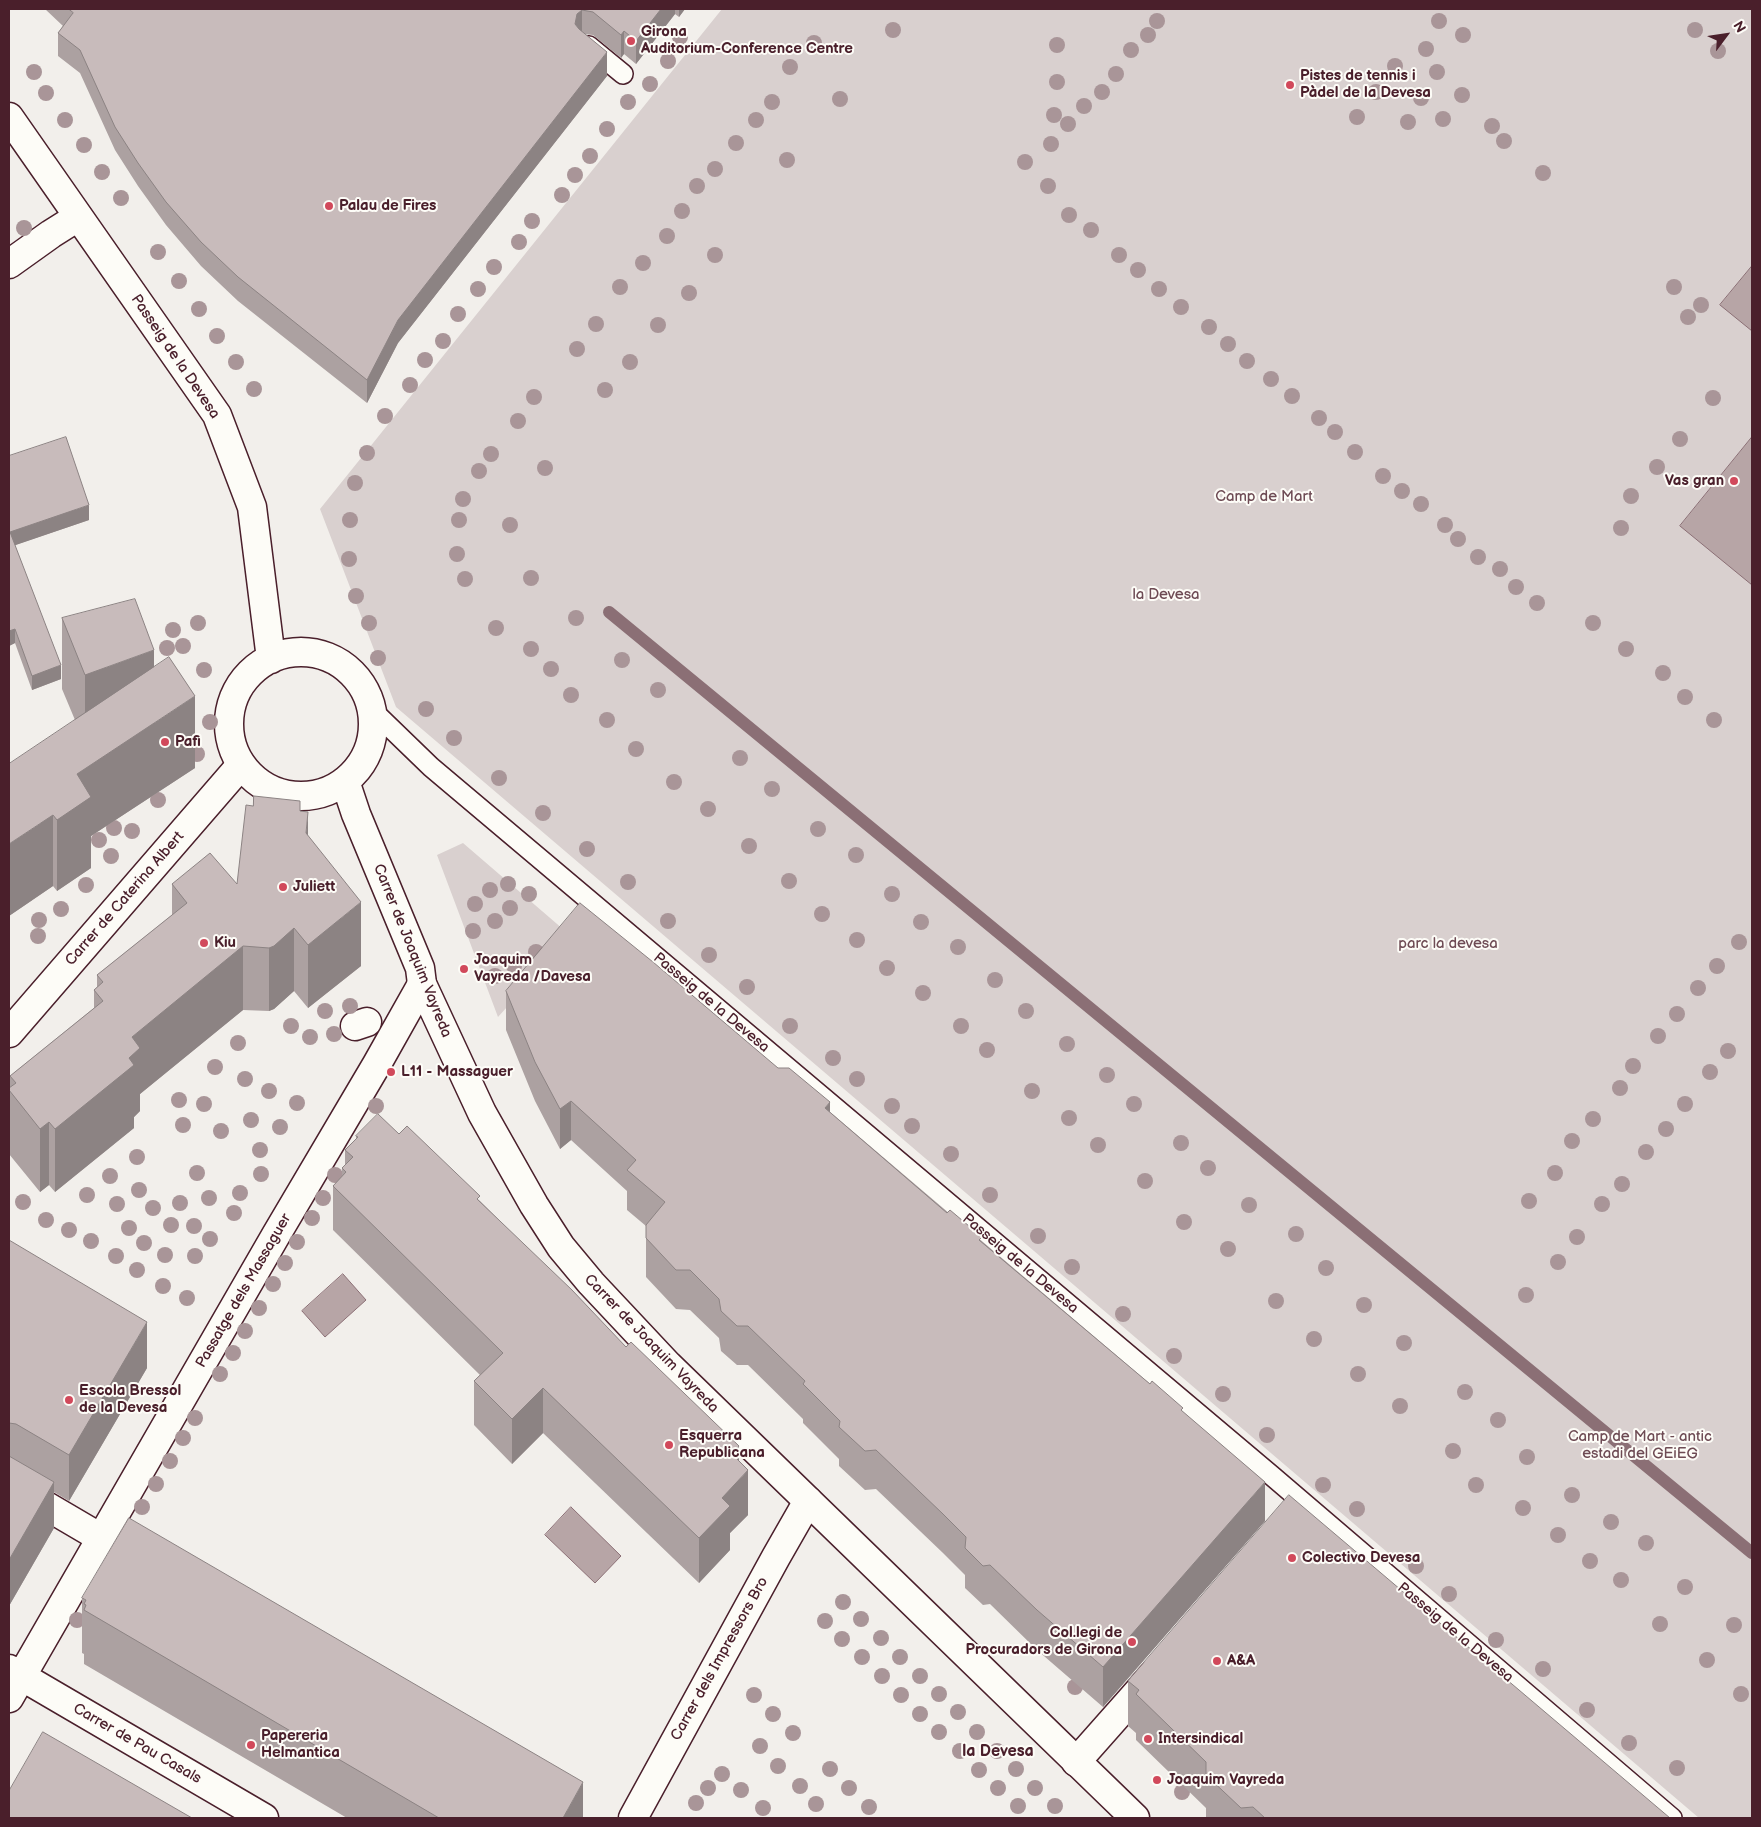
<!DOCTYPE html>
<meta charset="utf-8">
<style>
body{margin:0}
#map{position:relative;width:1761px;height:1827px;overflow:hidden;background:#f2efeb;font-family:"Balsamiq Sans",sans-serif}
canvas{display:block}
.frame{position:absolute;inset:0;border:10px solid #4a1f2b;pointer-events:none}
.north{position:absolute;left:1701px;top:10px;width:50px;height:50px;-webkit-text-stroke:4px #fdfcf7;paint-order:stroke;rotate:59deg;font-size:14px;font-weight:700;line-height:20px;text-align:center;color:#4a1f2b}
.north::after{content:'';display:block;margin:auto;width:18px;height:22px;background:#4a1f2b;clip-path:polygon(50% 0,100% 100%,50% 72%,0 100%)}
</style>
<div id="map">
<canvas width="1761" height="1827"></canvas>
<div class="frame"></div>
<div class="north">N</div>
</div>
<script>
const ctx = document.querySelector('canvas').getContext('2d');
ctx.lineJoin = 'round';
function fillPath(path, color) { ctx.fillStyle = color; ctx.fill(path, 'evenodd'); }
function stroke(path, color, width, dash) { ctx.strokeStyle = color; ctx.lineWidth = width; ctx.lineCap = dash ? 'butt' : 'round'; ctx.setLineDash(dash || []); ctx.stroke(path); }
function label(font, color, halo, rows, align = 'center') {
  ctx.font = font + ' "Balsamiq Sans",sans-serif'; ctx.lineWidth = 4; ctx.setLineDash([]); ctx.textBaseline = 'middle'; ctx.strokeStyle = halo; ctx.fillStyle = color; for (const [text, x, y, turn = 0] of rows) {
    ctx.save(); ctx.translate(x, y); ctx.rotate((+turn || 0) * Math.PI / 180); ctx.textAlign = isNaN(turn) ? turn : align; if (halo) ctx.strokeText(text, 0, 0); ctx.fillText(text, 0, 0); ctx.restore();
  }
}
const green = new Path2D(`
 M 722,9 L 1752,9 L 1752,1818 L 1699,1818 L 396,707 L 320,509 Z
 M 463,843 L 571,936 L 498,1017 L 437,855 Z`);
const water = new Path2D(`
 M 1752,266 L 1752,331 L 1720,305 Z
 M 1752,437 L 1752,585 L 1680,526 Z
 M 343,1274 L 366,1300 L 325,1337 L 302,1311 Z
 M 571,1507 L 621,1556 L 595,1583 L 545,1535 Z`);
const stream = new Path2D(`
 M 609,612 L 1752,1553`);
const service = new Path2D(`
 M 589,46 L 623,74
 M 370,708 L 431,767 L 1271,1475 L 1672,1818`);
const pedestrian = new Path2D(`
 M 355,1026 L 367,1022
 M 9,1484 L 101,1538
 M 1076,1762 L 1153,1675`);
const minor = new Path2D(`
 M 9,264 L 51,234 L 78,217
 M 9,1033 L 241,765
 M 9,1669 L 264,1818
 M 9,1698 L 276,1235 L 377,1064 L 422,984
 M 633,1818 L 776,1557 L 808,1501`);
const tertiary = new Path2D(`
 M 9,117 L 217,415 L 252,507 L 271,659
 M229 724a72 72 0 1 1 144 0a72 72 0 1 1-144 0Z
 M 345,781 L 356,814 L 420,968 L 422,984 L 482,1113 L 534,1205 L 561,1247 L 591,1283 L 668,1365 L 1135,1818`);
const trees = [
 [1157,21],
 [1439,21],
 [893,30],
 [1695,30],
 [1148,35],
 [1463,35],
 [680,37],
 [814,43],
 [1057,45],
 [1426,49],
 [1131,50],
 [1718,51],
 [668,61],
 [1395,66],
 [790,67],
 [34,72],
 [1437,72],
 [1116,74],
 [1057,82],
 [650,84],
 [1102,92],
 [1376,92],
 [46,93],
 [1462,95],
 [1421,98],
 [840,99],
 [628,102],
 [772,102],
 [1084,106],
 [1054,115],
 [1357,117],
 [1443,119],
 [65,120],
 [756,120],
 [1408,122],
 [1068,124],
 [1492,126],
 [607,129],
 [1504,141],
 [736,143],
 [1051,144],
 [84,145],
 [590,156],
 [787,160],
 [1025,162],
 [715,169],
 [102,172],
 [1543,173],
 [575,175],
 [697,186],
 [1048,186],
 [562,195],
 [121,198],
 [682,211],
 [1069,215],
 [532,221],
 [24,228],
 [1091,230],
 [667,236],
 [519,242],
 [158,252],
 [715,255],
 [1119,255],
 [643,263],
 [494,267],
 [1138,270],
 [179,281],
 [620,287],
 [1674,287],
 [478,289],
 [1159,289],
 [689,293],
 [1701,305],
 [1181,307],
 [199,309],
 [458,314],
 [1688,317],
 [596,324],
 [658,325],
 [1209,327],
 [217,336],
 [443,341],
 [1228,344],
 [577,349],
 [425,360],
 [1247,361],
 [236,362],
 [630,362],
 [1271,379],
 [410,385],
 [254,389],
 [605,390],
 [1292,396],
 [534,397],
 [1713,398],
 [385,416],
 [1319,418],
 [518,421],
 [1335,432],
 [1680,439],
 [1355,452],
 [367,453],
 [491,454],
 [1657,467],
 [545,468],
 [479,471],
 [1383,476],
 [355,483],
 [1402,491],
 [1631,496],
 [463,499],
 [1421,504],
 [350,520],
 [459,520],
 [510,525],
 [1445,525],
 [1621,528],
 [1458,539],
 [457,554],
 [1478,557],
 [349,559],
 [1500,569],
 [531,578],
 [465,579],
 [1516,587],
 [356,596],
 [1537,603],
 [576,618],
 [198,623],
 [369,623],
 [1593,623],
 [496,628],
 [173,630],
 [183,646],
 [167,648],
 [531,649],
 [1626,649],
 [378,658],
 [622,660],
 [551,669],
 [204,670],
 [1663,673],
 [658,690],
 [571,695],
 [1685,697],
 [426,709],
 [607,720],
 [1714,720],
 [210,722],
 [454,738],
 [636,749],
 [197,754],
 [740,758],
 [499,778],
 [674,782],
 [772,789],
 [158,800],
 [708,809],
 [543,813],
 [114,828],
 [818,829],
 [132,831],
 [99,840],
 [749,846],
 [587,849],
 [856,855],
 [111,856],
 [789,881],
 [628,882],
 [508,884],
 [86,885],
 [490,890],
 [529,894],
 [892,894],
 [475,904],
 [510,908],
 [61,909],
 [822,914],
 [39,920],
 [495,921],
 [668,921],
 [921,922],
 [473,931],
 [38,936],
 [857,940],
 [1739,942],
 [958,947],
 [536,952],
 [709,955],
 [514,966],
 [1717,966],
 [887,968],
 [495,976],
 [995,980],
 [747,987],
 [1698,988],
 [923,993],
 [350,1006],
 [325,1011],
 [1026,1011],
 [1677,1014],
 [291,1026],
 [790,1026],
 [961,1026],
 [334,1034],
 [1658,1036],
 [310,1037],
 [238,1043],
 [1067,1044],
 [987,1050],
 [1728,1051],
 [833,1058],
 [1633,1066],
 [215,1067],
 [1710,1072],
 [1107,1075],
 [245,1079],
 [857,1079],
 [1620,1088],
 [269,1091],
 [1032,1091],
 [179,1100],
 [297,1103],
 [204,1104],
 [1134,1104],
 [1685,1104],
 [376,1106],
 [892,1106],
 [1069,1118],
 [1593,1119],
 [251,1120],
 [183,1125],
 [912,1126],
 [280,1127],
 [1666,1129],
 [221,1131],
 [1572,1141],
 [1181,1143],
 [1098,1145],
 [260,1150],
 [1646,1152],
 [951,1154],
 [137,1157],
 [1208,1168],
 [197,1173],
 [1555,1173],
 [261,1174],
 [335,1175],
 [110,1176],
 [1145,1181],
 [1622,1184],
 [139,1190],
 [240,1193],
 [87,1195],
 [990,1195],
 [209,1198],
 [323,1198],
 [1529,1201],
 [23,1202],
 [180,1203],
 [117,1204],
 [1602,1204],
 [1249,1205],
 [153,1208],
 [234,1213],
 [312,1218],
 [46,1220],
 [1184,1222],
 [171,1225],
 [194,1226],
 [129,1228],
 [69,1230],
 [1296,1234],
 [1038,1236],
 [1577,1237],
 [210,1239],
 [91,1241],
 [297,1242],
 [144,1243],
 [1228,1249],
 [165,1255],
 [116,1256],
 [195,1256],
 [1558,1262],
 [285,1263],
 [1072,1267],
 [1326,1268],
 [137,1270],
 [273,1284],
 [163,1286],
 [1526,1295],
 [187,1298],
 [1276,1301],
 [1364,1305],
 [259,1308],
 [1123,1314],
 [245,1331],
 [1314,1339],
 [1404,1343],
 [233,1353],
 [1174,1356],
 [220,1374],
 [1358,1374],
 [1465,1392],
 [1223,1394],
 [1400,1406],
 [195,1418],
 [1498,1420],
 [1267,1435],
 [183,1438],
 [1453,1451],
 [1527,1457],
 [170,1461],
 [156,1484],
 [1323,1485],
 [1476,1485],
 [1572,1495],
 [142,1507],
 [1523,1508],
 [1357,1509],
 [1611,1522],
 [1558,1535],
 [1646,1543],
 [1590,1561],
 [1416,1566],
 [1621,1580],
 [1685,1587],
 [1449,1594],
 [843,1602],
 [861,1619],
 [77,1620],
 [825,1621],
 [1660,1624],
 [1734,1625],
 [881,1638],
 [842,1639],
 [1496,1640],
 [862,1657],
 [900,1657],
 [1707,1660],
 [1543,1669],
 [882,1676],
 [920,1676],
 [1075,1687],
 [939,1694],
 [1741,1694],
 [754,1695],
 [901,1695],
 [1587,1710],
 [958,1712],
 [773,1714],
 [920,1714],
 [939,1732],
 [977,1732],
 [793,1733],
 [1629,1743],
 [760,1746],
 [960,1751],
 [997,1751],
 [778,1766],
 [1677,1768],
 [830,1769],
 [1016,1769],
 [979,1770],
 [722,1774],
 [800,1786],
 [708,1788],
 [849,1788],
 [998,1788],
 [1035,1788],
 [741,1790],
 [1182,1792],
 [696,1803],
 [816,1804],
 [1018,1806],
 [1055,1806],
 [869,1807],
 [763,1808]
];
const wall = new Path2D(`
 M 45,9 L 685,9 L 679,17 L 675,14 L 636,64 L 624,54 L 621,58 L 593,35 L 584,34 L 607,76 L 398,343 L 367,403 L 238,301 L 201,266 L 166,225 L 138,186 L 115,150 L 80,73 L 58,56 L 58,33 L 63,26 Z
 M 9,456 L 89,520 L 15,545 L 61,679 L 32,690 L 15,643 L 9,646 Z
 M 62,618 L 195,768 L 91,836 L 91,868 L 57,891 L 53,886 L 9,916 L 75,720 L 62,689 Z
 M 300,811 L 308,836 L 361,966 L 308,1008 L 294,991 L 274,1009 L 269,1011 L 243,1010 L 140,1094 L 140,1111 L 134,1117 L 134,1128 L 55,1192 L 49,1185 L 40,1192 L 9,1154 L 9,1088 L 10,1087 L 10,1076 L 94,1008 L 94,990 L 97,987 L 97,975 L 172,915 L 172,884 L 237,884 Z
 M 506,991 L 830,1112 L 1183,1412 L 1265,1521 L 1103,1707 L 1037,1650 L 990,1604 L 983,1605 L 965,1588 L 965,1575 L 943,1553 L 876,1489 L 865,1490 L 839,1466 L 839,1459 L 803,1423 L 803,1419 L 748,1365 L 737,1365 L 721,1351 L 719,1338 L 690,1310 L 676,1309 L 646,1277 L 646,1226 L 627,1210 L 627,1191 L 571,1140 L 560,1149 L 535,1101 L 506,1030 Z
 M 399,1134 L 480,1201 L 739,1461 L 748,1515 L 730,1533 L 730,1550 L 699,1583 L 543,1433 L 512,1464 L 474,1425 L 474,1381 L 480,1375 L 333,1230 L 333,1186 L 342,1176 L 342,1168 L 345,1165 L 345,1150 L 356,1139 L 356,1136 Z
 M 9,1240 L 147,1368 L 69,1501 L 54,1492 L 54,1528 L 9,1606 Z
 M 82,1598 L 583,1818 L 347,1818 L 84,1664 L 84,1654 L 82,1653 Z
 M 1128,1681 L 1670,1818 L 1206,1818 L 1206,1808 L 1136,1740 L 1136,1733 L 1128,1726 Z`);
const shadedWall = new Path2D(`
 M 661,9 L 675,9 L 675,14 L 636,64 L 636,41 Z
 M 679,9 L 685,9 L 679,17 Z
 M 582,10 L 582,33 L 575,48 L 575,24 L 577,14 Z
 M 624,31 L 624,54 L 621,58 L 621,35 Z
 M 607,52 L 607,76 L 398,343 L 367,403 L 367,380 L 398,320 Z
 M 89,505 L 89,520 L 10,547 L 10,532 Z
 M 15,629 L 15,643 L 9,646 L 9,631 Z
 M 154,650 L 154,721 L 85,747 L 85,675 Z
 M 61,665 L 61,679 L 32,690 L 32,676 Z
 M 195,696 L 195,768 L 91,836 L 91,868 L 57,891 L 57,820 L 77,774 Z
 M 308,812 L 308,875 L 306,833 Z
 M 53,815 L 53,886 L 9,916 L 9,844 Z
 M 361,902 L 361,966 L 308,1008 L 308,945 Z
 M 294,928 L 294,991 L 274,1009 L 269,1011 L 269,948 Z
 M 243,946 L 243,1010 L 140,1094 L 140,1111 L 134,1117 L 134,1128 L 55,1192 L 55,1129 L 129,1058 L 132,1037 Z
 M 571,1101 L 571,1140 L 560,1149 L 560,1109 Z
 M 830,1102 L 830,1141 L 825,1108 Z
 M 49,1122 L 49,1185 L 40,1192 L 40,1129 Z
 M 147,1322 L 147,1368 L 69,1501 L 69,1455 Z
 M 543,1388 L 543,1433 L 512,1464 L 512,1419 Z
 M 10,1422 L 10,1468 L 9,1469 L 9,1423 Z
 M 739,1446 L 739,1480 L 748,1470 L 748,1515 L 730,1533 L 730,1550 L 699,1583 L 699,1538 L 722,1498 L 732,1454 Z
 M 54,1482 L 54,1528 L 9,1606 L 9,1560 Z
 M 1265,1482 L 1265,1521 L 1103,1707 L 1103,1667 Z
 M 583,1782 L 583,1818 L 563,1818 Z`);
const building = new Path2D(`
 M 69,9 L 661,9 L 636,41 L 624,31 L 621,35 L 593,12 L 582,10 L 577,14 L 575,24 L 579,29 L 607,52 L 398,320 L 367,380 L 238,277 L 201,242 L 166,202 L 138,163 L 115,127 L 80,50 L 58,33 L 73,13 Z
 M 66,437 L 89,505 L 10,532 L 61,665 L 32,676 L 15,629 L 9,631 L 9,456 Z
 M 135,599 L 154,650 L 85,675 L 62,618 Z
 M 169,657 L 195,696 L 77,774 L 91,797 L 57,820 L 53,815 L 9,844 L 9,764 Z
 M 254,796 L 300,801 L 300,811 L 308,812 L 306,833 L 361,902 L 308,945 L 294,928 L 274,946 L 269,948 L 243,946 L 132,1037 L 140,1048 L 129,1058 L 134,1065 L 55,1129 L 49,1122 L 40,1129 L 9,1090 L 9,1088 L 16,1083 L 10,1076 L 103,1001 L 94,990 L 103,982 L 97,975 L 187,903 L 172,884 L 210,853 L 237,884 L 246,805 L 253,806 Z
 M 580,903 L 653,962 L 778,1068 L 789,1068 L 830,1102 L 825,1108 L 947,1213 L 950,1210 L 982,1237 L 979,1240 L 1150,1384 L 1152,1381 L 1183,1408 L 1181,1410 L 1265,1482 L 1103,1667 L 1037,1610 L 990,1565 L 983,1566 L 965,1548 L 966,1537 L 943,1514 L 876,1450 L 865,1451 L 839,1427 L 840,1421 L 803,1384 L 805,1381 L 748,1326 L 737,1326 L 721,1311 L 719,1299 L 690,1270 L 676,1270 L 646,1238 L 646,1225 L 665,1202 L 627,1170 L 636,1160 L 571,1101 L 560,1109 L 535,1062 L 506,991 Z
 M 378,1114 L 399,1134 L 407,1126 L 480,1196 L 477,1199 L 572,1290 L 626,1347 L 631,1342 L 739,1446 L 732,1454 L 748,1470 L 722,1498 L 730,1506 L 699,1538 L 543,1388 L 512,1419 L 474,1381 L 503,1353 L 333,1186 L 346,1172 L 342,1168 L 353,1157 L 345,1150 L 358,1137 L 356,1136 Z
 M 9,1240 L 147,1322 L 69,1455 L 16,1424 L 9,1423 Z
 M 9,1456 L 54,1482 L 9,1560 Z
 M 1289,1495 L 1670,1818 L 1265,1818 L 1253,1807 L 1241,1808 L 1206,1775 L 1206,1762 L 1136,1694 L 1139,1690 L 1128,1681 Z
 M 129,1518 L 583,1782 L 563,1818 L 439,1818 L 84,1610 L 86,1605 L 84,1604 L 86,1600 L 82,1598 Z
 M 43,1732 L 192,1818 L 9,1818 L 9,1791 Z`);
const markers = [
 [631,41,5,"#d1495b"],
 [1290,85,5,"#d1495b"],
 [329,206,5,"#d1495b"],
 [1734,481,5,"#d1495b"],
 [165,742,5,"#d1495b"],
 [283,887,5,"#d1495b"],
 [204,943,5,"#d1495b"],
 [464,969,5,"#d1495b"],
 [391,1072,5,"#d1495b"],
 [69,1400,5,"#d1495b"],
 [669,1445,5,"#d1495b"],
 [1292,1558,5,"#d1495b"],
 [1132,1642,5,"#d1495b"],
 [1217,1661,5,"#d1495b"],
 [1148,1739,5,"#d1495b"],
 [251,1745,5,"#d1495b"],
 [1157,1780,5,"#d1495b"]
];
const poiNames = [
 ["Girona",641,32],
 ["Auditorium-Conference Centre",641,49],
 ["Pistes de tennis i",1300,76],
 ["Pàdel de la Devesa",1300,93],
 ["Palau de Fires",339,206],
 ["Vas gran",1724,481,"right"],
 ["Pafi",175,742],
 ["Juliett",293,887],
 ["Kiu",214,943],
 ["Joaquim",474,960],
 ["Vayreda /Davesa",474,977],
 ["L11 - Massaguer",401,1072],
 ["Escola Bressol",79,1391],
 ["de la Devesa",79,1408],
 ["Esquerra",679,1436],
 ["Republicana",679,1453],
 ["Colectivo Devesa",1302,1558],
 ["Col.legi de",1122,1633,"right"],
 ["Procuradors de Girona",1122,1650,"right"],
 ["A&A",1227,1661],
 ["Papereria",261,1736],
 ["Helmantica",261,1753],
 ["Intersindical",1158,1739],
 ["Joaquim Vayreda",1167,1780]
];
const streetNames = [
 ["Passeig de la Devesa",175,357,56],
 ["Carrer de Caterina Albert",125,899,-49],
 ["Carrer de Joaquim Vayreda",412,951,68],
 ["Passeig de la Devesa",711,1003,40],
 ["Passeig de la Devesa",1020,1264,40],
 ["Passatge dels Massaguer",244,1291,-60],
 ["Carrer de Joaquim Vayreda",651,1344,46],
 ["Passeig de la Devesa",1455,1633,40],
 ["Carrer dels Impressors Bro",720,1659,-61],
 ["Carrer de Pau Casals",137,1744,30]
];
const parkNames = [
 ["Camp de Mart",1264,497],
 ["la Devesa",1166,595],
 ["parc la devesa",1448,944],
 ["Camp de Mart - antic",1640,1437],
 ["estadi del GEiEG",1640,1454]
];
const neighbourhoodNames = [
 ["la Devesa",998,1752]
];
fillPath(green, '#d9d0cf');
fillPath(water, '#b7a5a6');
stroke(water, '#8b6f75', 1);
stroke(stream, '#8b6f75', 12);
stroke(service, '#4a1f2b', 22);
stroke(pedestrian, '#4a1f2b', 31);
stroke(minor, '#4a1f2b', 31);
stroke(tertiary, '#4a1f2b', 31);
stroke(service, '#fdfcf7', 19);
stroke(pedestrian, '#fdfcf7', 28);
stroke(minor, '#fdfcf7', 28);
stroke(tertiary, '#fdfcf7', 28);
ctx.fillStyle = '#a99598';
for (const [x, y] of trees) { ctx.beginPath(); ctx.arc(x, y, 8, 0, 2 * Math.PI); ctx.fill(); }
fillPath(wall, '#aca1a1');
fillPath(shadedWall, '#8c8383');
fillPath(building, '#c8bbbb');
stroke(building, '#8c8383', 1);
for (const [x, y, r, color] of markers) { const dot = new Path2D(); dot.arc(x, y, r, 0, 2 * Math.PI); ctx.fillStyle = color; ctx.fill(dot); stroke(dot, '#fdfcf7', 2); }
label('bold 15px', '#4a1f2b', '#fdfcf7', poiNames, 'left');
label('15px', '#4a1f2b', '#fdfcf7', streetNames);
label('15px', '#6e4b54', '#fdfcf7', parkNames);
label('bold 16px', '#4a1f2b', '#fdfcf7', neighbourhoodNames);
</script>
